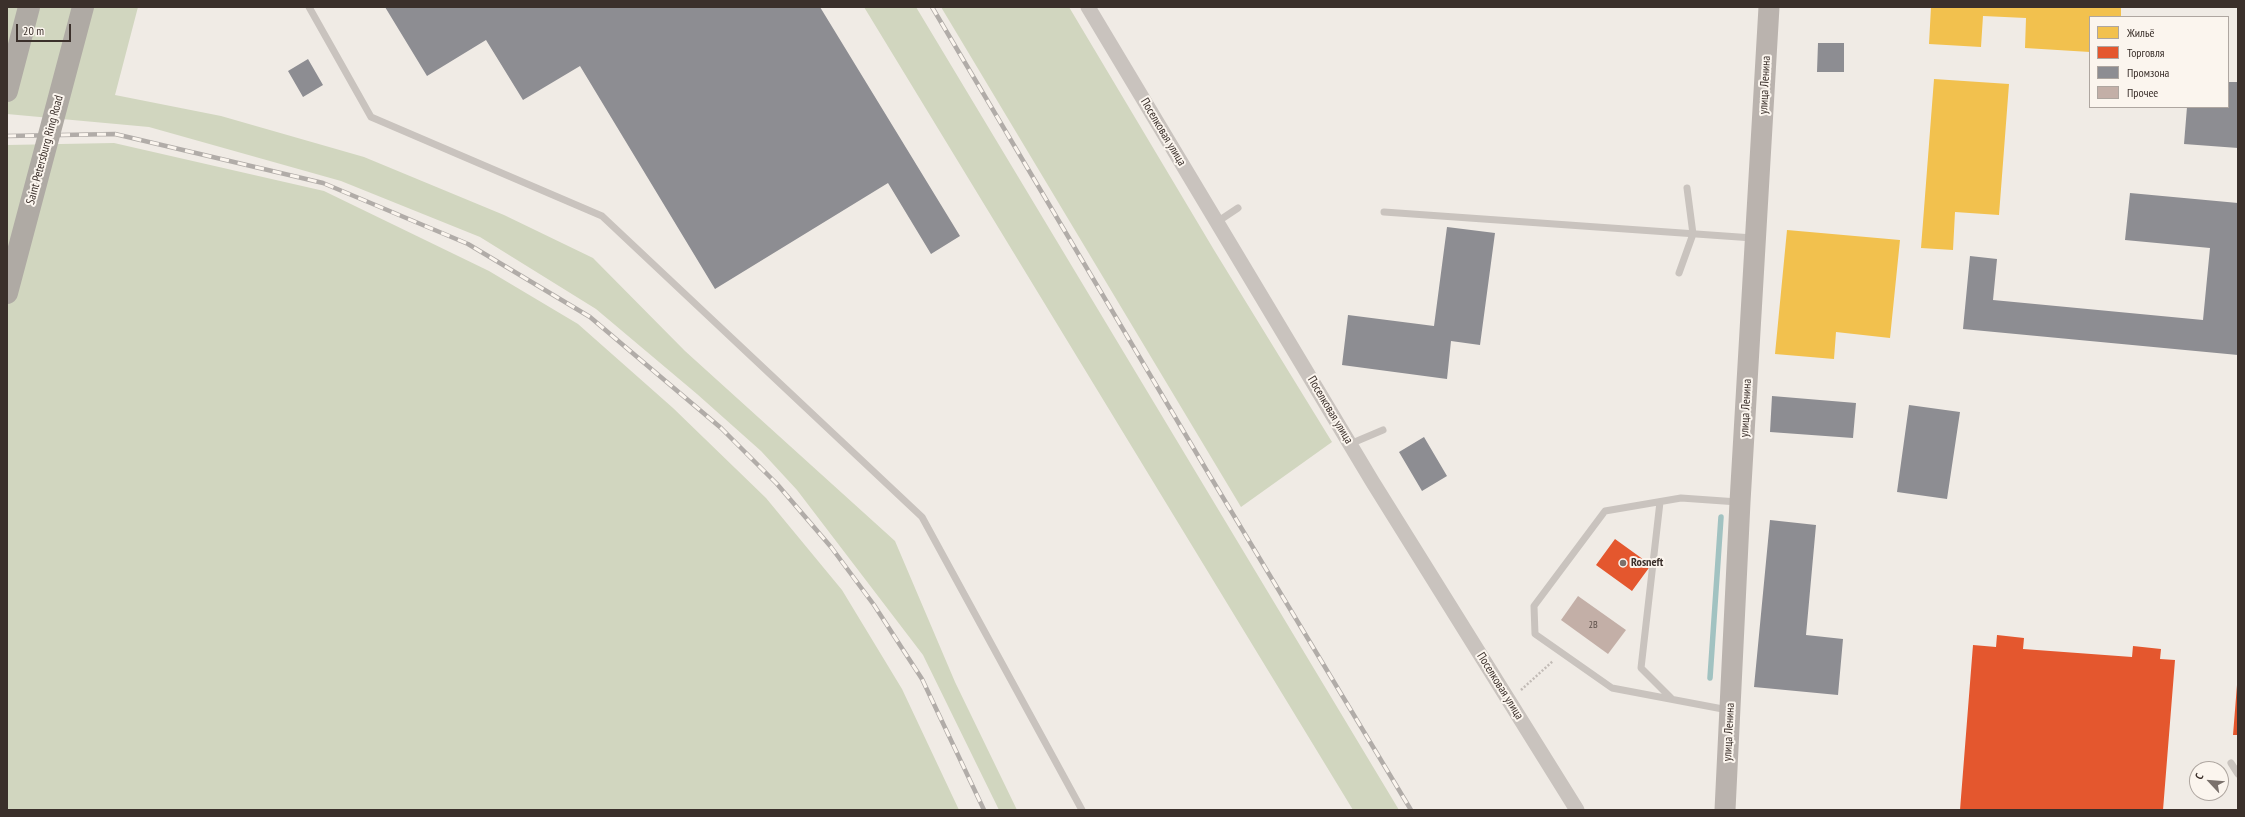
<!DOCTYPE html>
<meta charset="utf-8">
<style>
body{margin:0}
#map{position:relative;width:2245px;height:817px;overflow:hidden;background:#f0ebe5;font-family:"PT Sans Narrow",sans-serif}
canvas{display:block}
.frame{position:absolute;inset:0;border:8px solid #3b302b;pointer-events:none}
.legend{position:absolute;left:2089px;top:16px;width:140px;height:92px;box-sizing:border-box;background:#fbf5ee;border:1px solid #aea6a0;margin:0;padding:5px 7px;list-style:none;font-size:12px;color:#3b302b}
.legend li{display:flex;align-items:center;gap:8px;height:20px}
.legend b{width:20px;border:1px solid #aea6a0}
.north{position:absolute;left:2189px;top:761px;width:40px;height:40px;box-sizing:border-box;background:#fbf5ee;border:1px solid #aea6a0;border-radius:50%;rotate:296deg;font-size:11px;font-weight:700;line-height:16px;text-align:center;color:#3b302b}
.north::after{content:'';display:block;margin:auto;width:14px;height:18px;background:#7a716c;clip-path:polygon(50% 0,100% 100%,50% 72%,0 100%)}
.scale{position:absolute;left:16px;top:24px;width:55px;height:18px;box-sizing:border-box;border:2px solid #3b302b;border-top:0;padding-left:5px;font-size:12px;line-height:14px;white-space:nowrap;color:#3b302b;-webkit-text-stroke:3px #fbf5ee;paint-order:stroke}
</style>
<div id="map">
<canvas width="2245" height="817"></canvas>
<div class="frame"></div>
<ul class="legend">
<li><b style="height:11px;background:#f2c14e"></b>Жильё</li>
<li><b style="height:11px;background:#e4572e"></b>Торговля</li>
<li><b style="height:11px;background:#8d8d92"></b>Промзона</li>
<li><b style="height:11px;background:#c3afa7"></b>Прочее</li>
</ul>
<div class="north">С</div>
<div class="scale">20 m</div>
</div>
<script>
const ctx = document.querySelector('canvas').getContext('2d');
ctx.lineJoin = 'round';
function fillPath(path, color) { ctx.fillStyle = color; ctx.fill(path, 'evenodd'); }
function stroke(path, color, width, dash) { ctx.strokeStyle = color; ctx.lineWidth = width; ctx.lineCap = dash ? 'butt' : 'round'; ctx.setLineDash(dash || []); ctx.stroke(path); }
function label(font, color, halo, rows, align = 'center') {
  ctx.font = font + ' "PT Sans Narrow",sans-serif'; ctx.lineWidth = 4; ctx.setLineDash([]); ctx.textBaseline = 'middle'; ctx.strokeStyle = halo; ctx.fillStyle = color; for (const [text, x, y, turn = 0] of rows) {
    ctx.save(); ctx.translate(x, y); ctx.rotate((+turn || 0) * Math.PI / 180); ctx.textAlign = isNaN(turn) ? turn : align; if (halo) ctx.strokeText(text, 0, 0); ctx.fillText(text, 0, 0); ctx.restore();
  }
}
const green = new Path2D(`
 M 7,7 L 138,7 L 115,95 L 221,116 L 364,157 L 504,215 L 593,258 L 685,351 L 895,541 L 955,682 L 1017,810 L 999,810 L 923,655 L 797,490 L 761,451 L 697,394 L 596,309 L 480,237 L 341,181 L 149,127 L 7,114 Z
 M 864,7 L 916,7 L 1399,810 L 1353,810 Z
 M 941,7 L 1069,7 L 1214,250 L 1332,442 L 1241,507 Z
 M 114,143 L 324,191 L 489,271 L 578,324 L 673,408 L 766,498 L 842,590 L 902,689 L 959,810 L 7,810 L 7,145 Z`);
const homes = new Path2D(`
 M 1931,7 L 2121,7 L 2121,17 L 2090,17 L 2090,52 L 2025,48 L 2026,18 L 1983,16 L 1981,47 L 1929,44 Z
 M 1934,79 L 2009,84 L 1999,215 L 1955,212 L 1953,250 L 1921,248 Z
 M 1787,230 L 1900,240 L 1890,338 L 1836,332 L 1834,359 L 1775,354 Z`);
const shops = new Path2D(`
 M 1615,539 L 1651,565 L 1632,591 L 1596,565 Z
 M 1997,635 L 2024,638 L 2023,649 L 2132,657 L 2133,646 L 2161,649 L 2160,659 L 2175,660 L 2163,810 L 1960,810 L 1973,645 L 1996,647 Z
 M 2237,685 L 2238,686 L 2238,735 L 2233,735 Z`);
const industry = new Path2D(`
 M 385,7 L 820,7 L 960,236 L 931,254 L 888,183 L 715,289 L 580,66 L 523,100 L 486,40 L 427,76 Z
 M 1818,43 L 1844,43 L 1844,72 L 1817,72 Z
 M 308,59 L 323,85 L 303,97 L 288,71 Z
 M 2228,82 L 2238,82 L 2238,148 L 2184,144 L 2187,107 L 2228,107 Z
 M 2130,193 L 2238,203 L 2238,355 L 1963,329 L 1970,256 L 1997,259 L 1993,300 L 2203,320 L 2210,248 L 2125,240 Z
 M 1447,227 L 1495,233 L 1480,345 L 1451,341 L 1447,379 L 1342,365 L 1348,315 L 1434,326 Z
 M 1772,396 L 1856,403 L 1853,438 L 1770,432 Z
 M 1909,405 L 1960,412 L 1947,499 L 1897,492 Z
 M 1424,437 L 1447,476 L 1422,491 L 1399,452 Z
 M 1770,520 L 1816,525 L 1806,635 L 1843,639 L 1838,695 L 1754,687 Z`);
const stream = new Path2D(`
 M 1710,678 L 1721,517`);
const building = new Path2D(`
 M 1578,596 L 1626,630 L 1608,654 L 1561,620 Z`);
const path = new Path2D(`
 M 1521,690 L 1553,661`);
const lane = new Path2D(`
 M 309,7 L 371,117 L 602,216 L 922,517 L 1082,810
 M 1384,212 L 1753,238
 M 1217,222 L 1238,208
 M 1679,273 L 1693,234 L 1687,188
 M 1350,444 L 1383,430
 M 1660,502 L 1641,668 L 1671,698
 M 1728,710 L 1612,688 L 1535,634 L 1534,606 L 1605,511 L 1681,498 L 1738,502
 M 2231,763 L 2238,774`);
const street = new Path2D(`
 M 1088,7 L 1372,481 L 1577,810`);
const secondary = new Path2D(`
 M 1725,810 L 1740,502 L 1769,7`);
const highway = new Path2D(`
 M 7,91 L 29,7`);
const rail = new Path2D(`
 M 932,7 L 1210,476 L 1411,810
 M 7,136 L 115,134 L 323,183 L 468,244 L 590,317 L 721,428 L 777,484 L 831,547 L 874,605 L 922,679 L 984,810`);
const highwayBridge = new Path2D(`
 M 7,293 L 83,7`);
const markers = [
 [1623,563,4,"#7a716c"]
];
const numberNames = [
 ["2В",1593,625]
];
const streetNames = [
 ["улица Ленина",1765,85,-87],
 ["Поселковая улица",1163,132,59],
 ["Saint Petersburg Ring Road",45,150,-75],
 ["улица Ленина",1746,408,-87],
 ["Поселковая улица",1330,410,59],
 ["Поселковая улица",1500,686,58],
 ["улица Ленина",1729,732,-87]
];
const poiNames = [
 ["Rosneft",1631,563]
];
fillPath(green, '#d1d6bf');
fillPath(homes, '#f2c14e');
fillPath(shops, '#e4572e');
fillPath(industry, '#8d8d92');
stroke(stream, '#a1c2c1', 5.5);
fillPath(building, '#c3afa7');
stroke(path, '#c2bbb6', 2.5, [2, 2]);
stroke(lane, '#c9c3be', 7);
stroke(street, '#c9c3be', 15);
stroke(secondary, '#bab3ae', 21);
stroke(highway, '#afaaa4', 22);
stroke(rail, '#b1aca8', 4.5);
stroke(rail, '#fbf5ee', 3, [9]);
stroke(highwayBridge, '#afaaa4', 22);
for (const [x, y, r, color] of markers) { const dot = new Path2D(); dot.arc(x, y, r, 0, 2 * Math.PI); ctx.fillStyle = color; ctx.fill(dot); stroke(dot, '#fbf5ee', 1.5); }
label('10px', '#5d504a', null, numberNames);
label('12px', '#3b302b', '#fbf5ee', streetNames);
label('bold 12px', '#3b302b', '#fbf5ee', poiNames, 'left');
</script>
